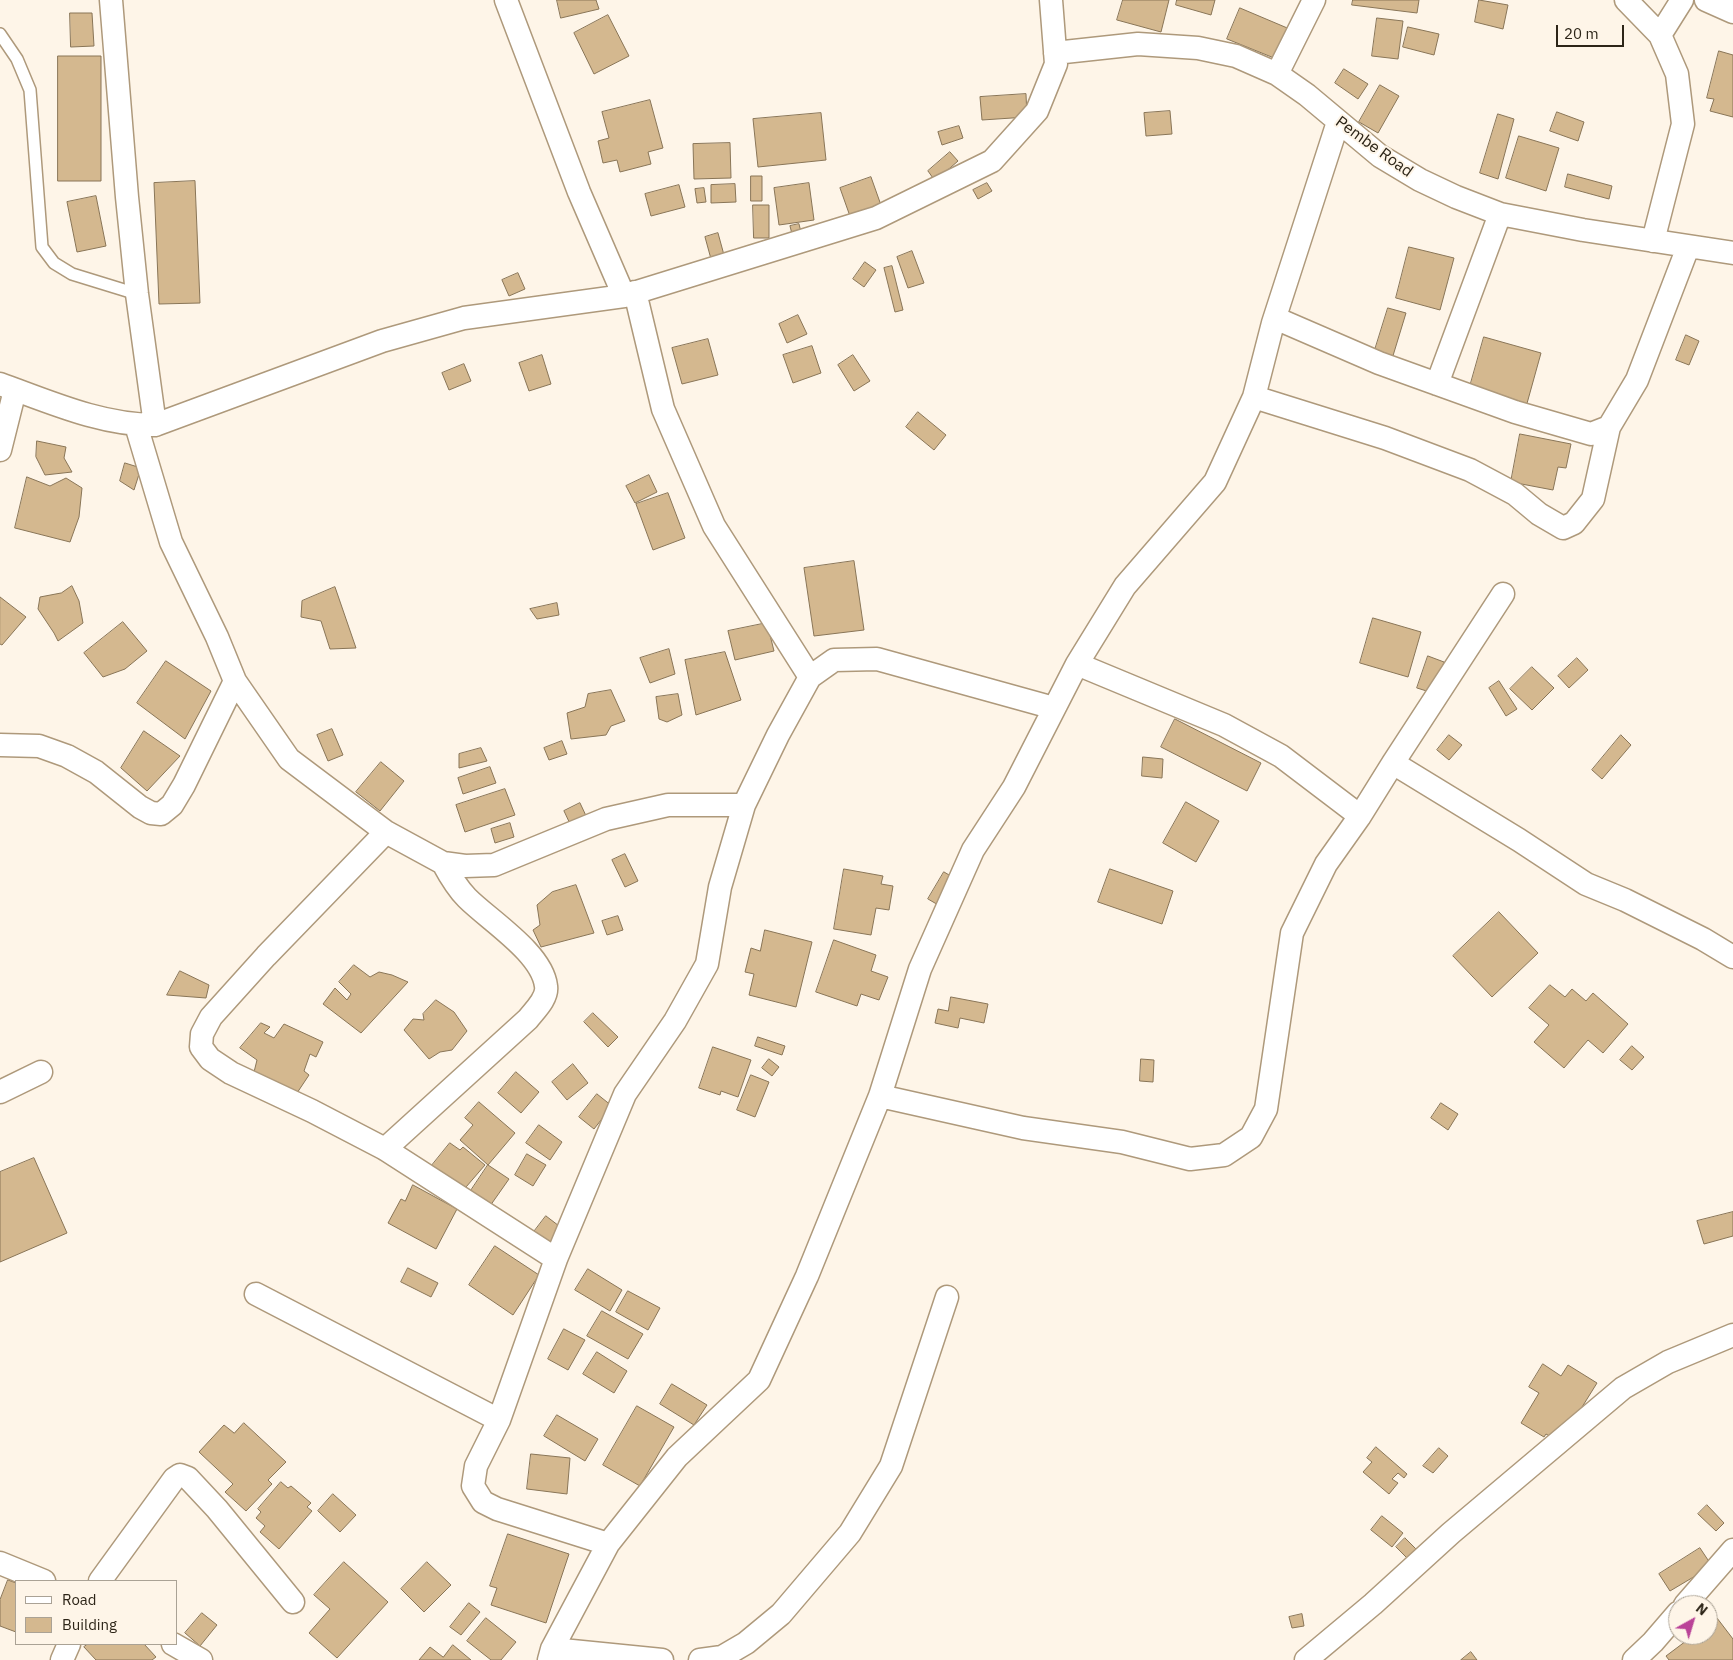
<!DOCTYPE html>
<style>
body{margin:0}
#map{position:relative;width:1733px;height:1660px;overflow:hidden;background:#fef5e8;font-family:"IBM Plex Sans",sans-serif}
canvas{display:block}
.legend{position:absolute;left:15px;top:1580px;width:162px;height:65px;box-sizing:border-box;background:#fef5e8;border:1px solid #aaa295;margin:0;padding:6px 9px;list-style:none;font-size:15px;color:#2d2518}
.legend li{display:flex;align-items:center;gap:10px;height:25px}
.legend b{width:25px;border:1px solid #aaa295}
.north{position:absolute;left:1668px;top:1595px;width:50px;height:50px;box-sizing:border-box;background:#fef5e8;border:1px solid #aaa295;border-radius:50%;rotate:39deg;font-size:14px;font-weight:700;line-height:20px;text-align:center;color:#2d2518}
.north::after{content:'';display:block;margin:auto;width:18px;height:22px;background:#ba4398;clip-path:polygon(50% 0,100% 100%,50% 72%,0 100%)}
.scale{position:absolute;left:1556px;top:25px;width:68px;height:22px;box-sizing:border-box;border:2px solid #2d2518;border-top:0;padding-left:6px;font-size:15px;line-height:18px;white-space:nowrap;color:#2d2518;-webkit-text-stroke:4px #fef5e8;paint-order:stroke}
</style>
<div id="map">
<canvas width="1733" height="1660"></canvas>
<ul class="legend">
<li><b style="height:6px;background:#fff"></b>Road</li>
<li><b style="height:14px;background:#d4b88f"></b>Building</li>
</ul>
<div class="north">N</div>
<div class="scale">20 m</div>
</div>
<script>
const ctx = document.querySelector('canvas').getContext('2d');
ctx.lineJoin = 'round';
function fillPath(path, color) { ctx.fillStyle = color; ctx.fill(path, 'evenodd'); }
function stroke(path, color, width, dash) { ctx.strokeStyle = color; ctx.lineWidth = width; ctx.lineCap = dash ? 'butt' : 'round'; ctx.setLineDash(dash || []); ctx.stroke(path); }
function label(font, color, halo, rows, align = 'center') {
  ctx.font = font + ' "IBM Plex Sans",sans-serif'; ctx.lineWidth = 4; ctx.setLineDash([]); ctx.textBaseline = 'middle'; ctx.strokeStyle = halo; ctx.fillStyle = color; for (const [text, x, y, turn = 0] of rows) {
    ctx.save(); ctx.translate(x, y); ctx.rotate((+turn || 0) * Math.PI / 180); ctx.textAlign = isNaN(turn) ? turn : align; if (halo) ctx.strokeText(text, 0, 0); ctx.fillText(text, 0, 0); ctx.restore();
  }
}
const building = new Path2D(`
 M 557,0 L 596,0 L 599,9 L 561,18 Z
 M 1123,0 L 1169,0 L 1161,32 L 1117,20 Z
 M 1177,0 L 1215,0 L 1211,15 L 1176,5 Z
 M 1353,0 L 1419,0 L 1417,13 L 1352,5 Z
 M 1479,0 L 1508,5 L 1503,29 L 1475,22 Z
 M 1240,8 L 1292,30 L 1279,60 L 1227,39 Z
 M 70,13 L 92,13 L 94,46 L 71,47 Z
 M 608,15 L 629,56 L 594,74 L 574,33 Z
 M 1377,18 L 1403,21 L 1398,59 L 1372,56 Z
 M 1408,27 L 1439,34 L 1434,55 L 1403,47 Z
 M 1719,51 L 1733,55 L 1733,117 L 1710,111 L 1714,99 L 1707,98 Z
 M 58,56 L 101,56 L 101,181 L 58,181 Z
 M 1344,69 L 1368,84 L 1358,99 L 1335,83 Z
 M 1380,85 L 1399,96 L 1378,133 L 1359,122 Z
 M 1026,94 L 1027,117 L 982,120 L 980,97 Z
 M 650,100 L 663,148 L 648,152 L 651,164 L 620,172 L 617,160 L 603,163 L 598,141 L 609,138 L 602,112 Z
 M 1170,111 L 1172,134 L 1146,136 L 1144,113 Z
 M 1557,112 L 1584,122 L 1578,141 L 1550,131 Z
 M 821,113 L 826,160 L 758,167 L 753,119 Z
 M 1498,114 L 1514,119 L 1498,179 L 1480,173 Z
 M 959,126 L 963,138 L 942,145 L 938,132 Z
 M 1519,136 L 1559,148 L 1546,191 L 1506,178 Z
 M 730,143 L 731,178 L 694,179 L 693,144 Z
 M 950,152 L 958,161 L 935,181 L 928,171 Z
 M 1568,174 L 1612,186 L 1609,199 L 1565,187 Z
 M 751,176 L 762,176 L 762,201 L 751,201 Z
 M 871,177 L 882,208 L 851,219 L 840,188 Z
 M 195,181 L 200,303 L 159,304 L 154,183 Z
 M 809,183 L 814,220 L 779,225 L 774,188 Z
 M 987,183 L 992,191 L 978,199 L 973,190 Z
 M 735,184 L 736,202 L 711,203 L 711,185 Z
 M 679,185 L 685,207 L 651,216 L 645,194 Z
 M 704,188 L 706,202 L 697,203 L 695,189 Z
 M 96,196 L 106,246 L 77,252 L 67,202 Z
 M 753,205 L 769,205 L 769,238 L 754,238 Z
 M 799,224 L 802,236 L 793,238 L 790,226 Z
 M 718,233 L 724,255 L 711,259 L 705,237 Z
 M 1409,247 L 1454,258 L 1440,310 L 1396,298 Z
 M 912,251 L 924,283 L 908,288 L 897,257 Z
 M 865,262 L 876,270 L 864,287 L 853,279 Z
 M 892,266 L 903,310 L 895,312 L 884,268 Z
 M 518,273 L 525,289 L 509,296 L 502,280 Z
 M 1388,308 L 1406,313 L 1392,359 L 1374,353 Z
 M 798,315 L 807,334 L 787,343 L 779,324 Z
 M 1686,335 L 1699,341 L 1689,365 L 1676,360 Z
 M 1484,337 L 1541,353 L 1526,407 L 1469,390 Z
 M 708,339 L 718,375 L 682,384 L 672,348 Z
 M 812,346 L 821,373 L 793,383 L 783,355 Z
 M 542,355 L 551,384 L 529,391 L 519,363 Z
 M 853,355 L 870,381 L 854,391 L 838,365 Z
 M 464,364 L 471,381 L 449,390 L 442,373 Z
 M 918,412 L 946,435 L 934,450 L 906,427 Z
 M 1520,434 L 1571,444 L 1566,468 L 1558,467 L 1553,490 L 1511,482 Z
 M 37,441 L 66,447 L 64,458 L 72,472 L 45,475 L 36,457 Z
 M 125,463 L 141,468 L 134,490 L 120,481 Z
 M 649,475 L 657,492 L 635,503 L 626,486 Z
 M 27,477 L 50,486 L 66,478 L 82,488 L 79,517 L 70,542 L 15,528 Z
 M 668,493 L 685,538 L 653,550 L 636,504 Z
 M 854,561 L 864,630 L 814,636 L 804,568 Z
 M 72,586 L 79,601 L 83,623 L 58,641 L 54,633 L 38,609 L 40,597 L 61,593 Z
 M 335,587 L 356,648 L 330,649 L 321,621 L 301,617 L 302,601 Z
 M 0,597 L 26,617 L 2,645 L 0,644 Z
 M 557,603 L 559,615 L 537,619 L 530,609 Z
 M 1373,618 L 1421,632 L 1408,677 L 1360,663 Z
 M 123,622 L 147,651 L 125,669 L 103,677 L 84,653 Z
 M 767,623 L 774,651 L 735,660 L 728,631 Z
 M 669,649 L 675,674 L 650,683 L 640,658 Z
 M 725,652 L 741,700 L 696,715 L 685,660 Z
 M 1428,656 L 1444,662 L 1433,693 L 1417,688 Z
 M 1577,658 L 1588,670 L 1569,688 L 1558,676 Z
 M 166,661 L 211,691 L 185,739 L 137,703 Z
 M 1532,667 L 1554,688 L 1532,710 L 1510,689 Z
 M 1499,681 L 1517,709 L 1506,716 L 1489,688 Z
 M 611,690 L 625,721 L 611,726 L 606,735 L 571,739 L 567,713 L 585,707 L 588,694 Z
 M 678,694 L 682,715 L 667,722 L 659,719 L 656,697 Z
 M 1175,719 L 1261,763 L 1247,791 L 1161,747 Z
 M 332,729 L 343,755 L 328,761 L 317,735 Z
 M 144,731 L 180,756 L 147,791 L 121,768 Z
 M 1449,735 L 1462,745 L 1449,760 L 1437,750 Z
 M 1621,735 L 1631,745 L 1602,779 L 1592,770 Z
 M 562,741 L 567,754 L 549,760 L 544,748 Z
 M 481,748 L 487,761 L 459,768 L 459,754 Z
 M 1143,757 L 1163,759 L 1162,778 L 1142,776 Z
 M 381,762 L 404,781 L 380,811 L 356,792 Z
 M 490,767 L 496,783 L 463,794 L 458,778 Z
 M 505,789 L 515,815 L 465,832 L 456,805 Z
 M 1186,802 L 1219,821 L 1196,862 L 1163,843 Z
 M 580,803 L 588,820 L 572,828 L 564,811 Z
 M 510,823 L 514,837 L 495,843 L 491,829 Z
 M 625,854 L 638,881 L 625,887 L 612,860 Z
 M 844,869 L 883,876 L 881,884 L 893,886 L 889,910 L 876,908 L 871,935 L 834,929 Z
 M 1110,869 L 1173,891 L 1162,924 L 1098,902 Z
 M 944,872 L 956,879 L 940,906 L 928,899 Z
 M 576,885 L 594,933 L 541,947 L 533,930 L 540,925 L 537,905 L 552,892 Z
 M 1499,912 L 1538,953 L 1492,997 L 1453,956 Z
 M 618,916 L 623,930 L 607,935 L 602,921 Z
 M 765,930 L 812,942 L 796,1007 L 749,995 L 754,974 L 745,972 L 751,948 L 760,951 Z
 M 834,940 L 876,955 L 871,971 L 888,977 L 879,1000 L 861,994 L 857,1006 L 816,992 Z
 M 354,965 L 370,977 L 379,972 L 392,975 L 408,982 L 361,1033 L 323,1004 L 335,988 L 347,1000 L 351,994 L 339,982 Z
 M 180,971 L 209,985 L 206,998 L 167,995 Z
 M 1550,985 L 1565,997 L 1572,989 L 1586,1001 L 1593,993 L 1628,1024 L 1603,1053 L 1588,1040 L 1564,1068 L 1534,1042 L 1549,1025 L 1529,1008 Z
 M 951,997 L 988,1004 L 984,1023 L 960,1018 L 958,1028 L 935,1023 L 938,1009 L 948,1011 Z
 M 436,1000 L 454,1012 L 467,1031 L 452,1050 L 440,1052 L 429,1059 L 404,1030 L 413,1019 L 424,1020 L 423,1014 Z
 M 593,1013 L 618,1037 L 608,1047 L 584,1022 Z
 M 261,1023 L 270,1027 L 264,1033 L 274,1038 L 284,1024 L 323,1042 L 316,1057 L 310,1054 L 304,1071 L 309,1075 L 297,1093 L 254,1072 L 257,1060 L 240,1048 Z
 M 758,1037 L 785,1046 L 782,1055 L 755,1046 Z
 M 1632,1046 L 1644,1057 L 1632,1070 L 1620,1060 Z
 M 713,1047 L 751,1060 L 738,1097 L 721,1091 L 720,1095 L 699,1088 Z
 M 769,1059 L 779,1067 L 772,1076 L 762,1068 Z
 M 1141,1059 L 1154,1060 L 1153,1082 L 1140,1081 Z
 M 573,1064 L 588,1083 L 567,1100 L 552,1082 Z
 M 516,1072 L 539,1092 L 521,1113 L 498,1093 Z
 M 751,1075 L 769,1082 L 755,1117 L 737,1110 Z
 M 597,1094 L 612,1106 L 594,1129 L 579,1117 Z
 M 479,1102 L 515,1133 L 488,1165 L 460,1140 L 473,1125 L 465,1118 Z
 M 1441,1103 L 1458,1114 L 1448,1130 L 1431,1118 Z
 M 539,1125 L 562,1142 L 550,1160 L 526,1143 Z
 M 450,1143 L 460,1150 L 463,1147 L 485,1165 L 460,1194 L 429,1169 Z
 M 527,1154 L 546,1165 L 533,1186 L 515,1175 Z
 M 34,1158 L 67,1233 L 0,1262 L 0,1172 Z
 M 488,1165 L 509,1179 L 490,1206 L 470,1192 Z
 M 413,1185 L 457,1209 L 436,1249 L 388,1223 L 401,1199 L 405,1201 Z
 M 1733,1212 L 1733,1236 L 1704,1244 L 1697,1221 Z
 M 546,1216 L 563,1229 L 550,1246 L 533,1233 Z
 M 495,1246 L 539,1275 L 513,1315 L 469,1285 Z
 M 408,1268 L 438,1283 L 431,1297 L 401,1282 Z
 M 588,1269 L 622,1290 L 610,1311 L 575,1290 Z
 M 628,1291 L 660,1308 L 648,1330 L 616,1312 Z
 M 602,1311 L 643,1334 L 628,1359 L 587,1336 Z
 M 564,1329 L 585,1340 L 568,1370 L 548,1359 Z
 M 597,1352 L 627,1371 L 614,1393 L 583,1374 Z
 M 1543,1364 L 1561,1376 L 1568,1365 L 1597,1383 L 1564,1436 L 1553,1438 L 1546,1434 L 1544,1437 L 1521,1423 L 1539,1393 L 1529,1387 Z
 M 672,1384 L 707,1405 L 694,1425 L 660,1404 Z
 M 637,1406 L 674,1427 L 640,1486 L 603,1465 Z
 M 557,1415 L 598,1439 L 585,1461 L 544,1436 Z
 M 244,1423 L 286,1462 L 268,1480 L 272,1484 L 246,1511 L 225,1492 L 233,1484 L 199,1452 L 224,1425 L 234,1433 Z
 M 1376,1447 L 1407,1474 L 1404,1478 L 1398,1473 L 1392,1479 L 1398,1483 L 1389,1494 L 1363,1472 L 1372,1462 L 1367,1458 Z
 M 1439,1448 L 1448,1456 L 1433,1473 L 1423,1466 Z
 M 531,1454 L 570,1458 L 567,1494 L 527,1489 Z
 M 281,1482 L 288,1488 L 291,1486 L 311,1503 L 307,1507 L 312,1511 L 279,1549 L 260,1532 L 265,1526 L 256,1518 L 261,1512 L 258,1509 Z
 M 333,1494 L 356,1515 L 340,1532 L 318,1511 Z
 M 1707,1505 L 1724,1523 L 1716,1531 L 1698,1514 Z
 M 1382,1516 L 1403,1533 L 1392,1547 L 1371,1530 Z
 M 508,1534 L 569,1554 L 546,1623 L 491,1605 L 497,1588 L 490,1586 Z
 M 1405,1538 L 1418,1551 L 1409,1560 L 1396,1547 Z
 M 1700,1548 L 1712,1566 L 1670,1591 L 1659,1574 Z
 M 344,1562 L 388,1602 L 337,1658 L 309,1633 L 330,1609 L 314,1595 Z
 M 427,1562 L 451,1585 L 424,1612 L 401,1589 Z
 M 8,1580 L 16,1583 L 16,1632 L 0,1626 L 0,1600 Z
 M 469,1603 L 480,1612 L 461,1635 L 450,1627 Z
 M 202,1613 L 217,1625 L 200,1646 L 185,1633 Z
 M 1302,1614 L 1304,1626 L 1292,1628 L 1289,1617 Z
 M 486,1618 L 516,1642 L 501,1660 L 491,1660 L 467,1641 Z
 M 1717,1618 L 1733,1639 L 1733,1660 L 1669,1660 L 1666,1656 L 1694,1635 L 1708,1635 L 1708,1625 Z
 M 88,1644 L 144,1644 L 156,1657 L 152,1660 L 96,1660 L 84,1647 Z
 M 453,1645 L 471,1660 L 419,1660 L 430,1647 L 443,1657 Z
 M 1471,1652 L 1477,1660 L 1461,1660 Z`);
const service = new Path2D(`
 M 0,34 L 17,59 L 30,90 L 42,247 L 54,263 L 72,274 L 137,294`);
const minor = new Path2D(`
 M 111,0 L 127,197 L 137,294 L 155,425
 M 506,0 L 579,192 L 624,296
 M 1626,0 L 1660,35 L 1677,74 L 1683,124 L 1653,241
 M 1706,0 L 1733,12
 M 1660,35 L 1682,0
 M 1055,53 L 1138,44 L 1198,48 L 1236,56 L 1277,74 L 1307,95 L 1380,156 L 1420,180 L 1456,197 L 1500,214 L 1583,230 L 1733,253
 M 1277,74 L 1314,0
 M 635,292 L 663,409 L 714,526 L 810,677
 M 1275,318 L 1379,363 L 1515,412 L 1591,434 L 1609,427 L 1637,380 L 1688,247
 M 0,384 C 50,402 101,425 155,425 L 382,341 L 464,318 L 624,296 L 876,218 L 992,161 L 1037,111 L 1056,64 L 1051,0
 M 1437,384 L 1500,214
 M 1254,397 L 1385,438 L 1470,470 L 1515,494 L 1539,514 L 1563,528 L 1574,523 L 1593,499 L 1609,427
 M 136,425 L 171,542 L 217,637 L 235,681 L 289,759 L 386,832 L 443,863 L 465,866 L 494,865 L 606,819 L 668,805 L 744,805
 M 0,450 L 15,390
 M 1077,664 L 1224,725 L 1281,756 L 1360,816
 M 0,745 L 39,746 L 67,756 L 96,772 L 140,807 L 151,813 L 161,814 L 172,805 L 184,785 L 235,681
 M 1393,763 L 1519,840 L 1586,884 L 1625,900 L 1703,939 L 1733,957
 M 386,832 L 266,956 L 211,1017 L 202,1034 L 201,1047 L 210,1059 L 231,1073 L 312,1111 L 385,1149 L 556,1259
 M 0,1092 L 41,1072
 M 880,1096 L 1023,1128 L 1122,1142 L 1190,1159 L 1224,1155 L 1251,1137 L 1266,1109 L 1292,933 L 1326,864 L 1360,816 L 1393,763 L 1503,594
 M 385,1149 L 528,1019 C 535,1010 548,998 546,986 C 542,953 490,921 467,898 C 457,888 450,876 443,863
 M 256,1294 L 499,1420
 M 608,1544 L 497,1509 L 483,1502 L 473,1486 L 476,1466 L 499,1420 L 556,1259 L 625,1094 L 675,1021 L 707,964 L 720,887 L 744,805 L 778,735 L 810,677 L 834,660 L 877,659 L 1054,708
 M 0,1563 L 44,1581
 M 100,1581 L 174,1479 L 180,1475 L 188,1478 L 217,1509 L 293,1602
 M 1685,1605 L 1733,1550
 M 173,1644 L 201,1660
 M 552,1649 L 662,1660
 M 62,1660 L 69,1644
 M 549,1660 L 552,1649 L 608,1544 L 677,1457 L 759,1380 L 807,1276 L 880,1096 L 920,969 L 973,850 L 1014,787 L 1077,664 L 1125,586 L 1215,482 L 1254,397 L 1273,323 L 1338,122
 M 700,1660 L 722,1657 L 746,1643 L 781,1614 L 850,1533 L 891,1466 L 947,1297
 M 1306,1660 L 1373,1604 L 1451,1533 L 1623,1388 L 1668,1362 L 1733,1335
 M 1634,1660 L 1653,1642 L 1678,1613`);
const streetNames = [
 ["Pembe Road",1374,147,36]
];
fillPath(building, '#d4b88f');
stroke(building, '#897557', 1);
stroke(service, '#ae997b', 14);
stroke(minor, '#ae997b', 25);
stroke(service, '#fff', 11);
stroke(minor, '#fff', 22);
label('16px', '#2d2518', '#fef5e8', streetNames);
</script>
